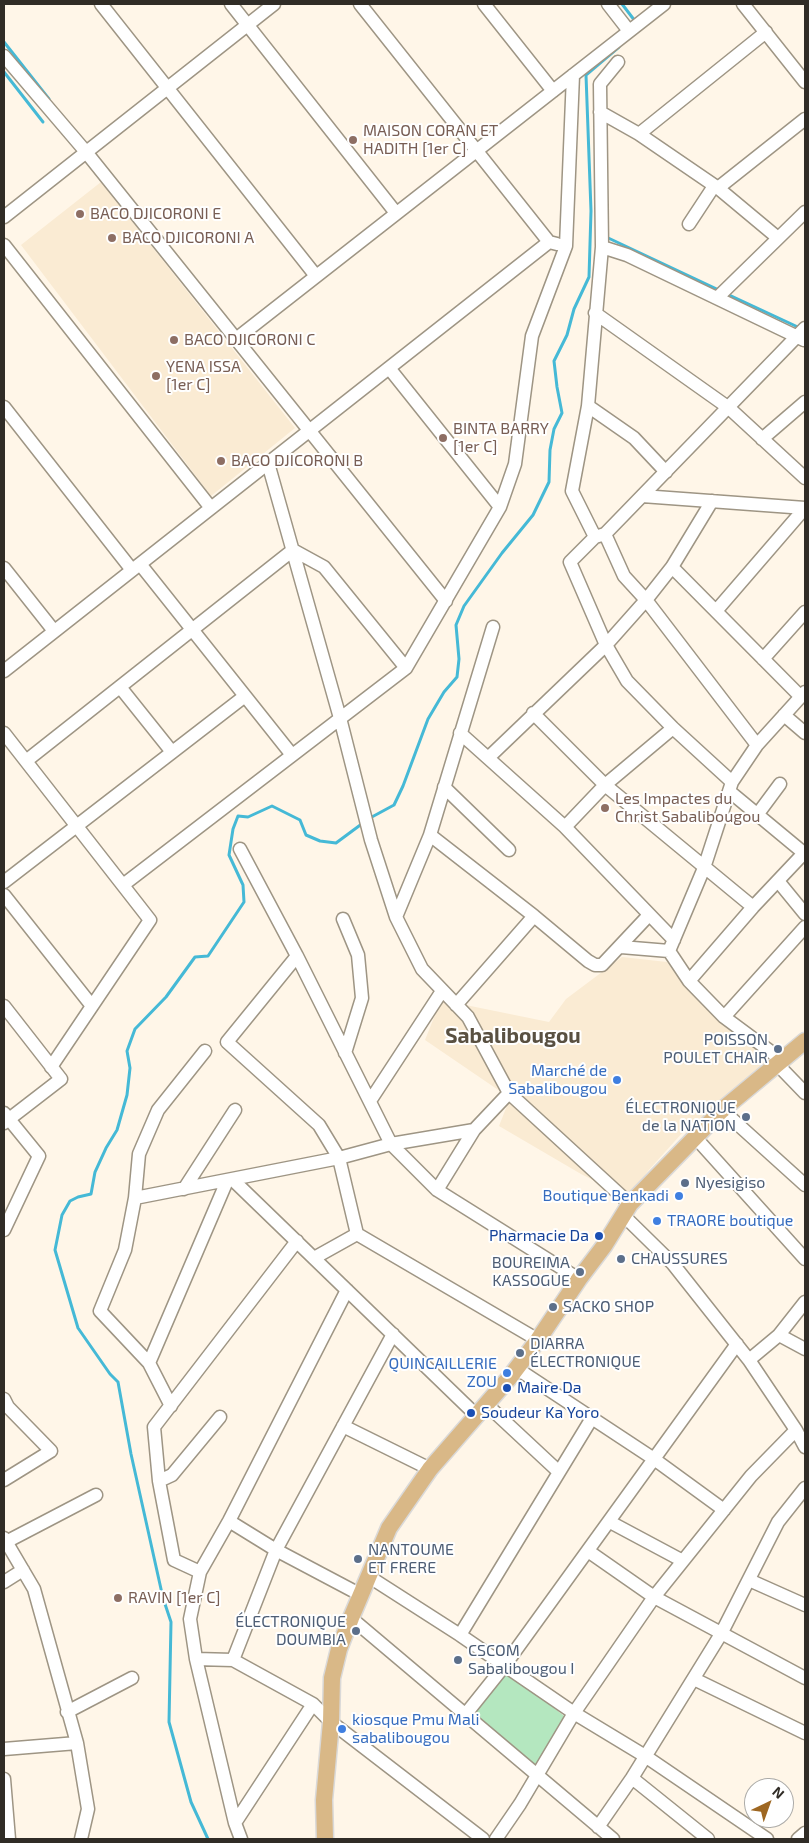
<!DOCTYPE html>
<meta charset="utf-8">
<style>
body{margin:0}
#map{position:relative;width:809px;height:1843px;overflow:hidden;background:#fff6e8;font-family:"Exo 2",sans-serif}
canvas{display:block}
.frame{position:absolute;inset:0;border:5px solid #302c26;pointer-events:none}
.north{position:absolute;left:744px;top:1778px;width:50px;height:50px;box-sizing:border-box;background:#fff;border:1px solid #acaba8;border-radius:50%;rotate:42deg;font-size:14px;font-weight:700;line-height:20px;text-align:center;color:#302c26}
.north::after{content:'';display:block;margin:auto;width:18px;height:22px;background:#9e6722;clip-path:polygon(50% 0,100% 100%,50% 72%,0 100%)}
</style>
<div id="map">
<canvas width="809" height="1843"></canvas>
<div class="frame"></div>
<div class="north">N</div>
</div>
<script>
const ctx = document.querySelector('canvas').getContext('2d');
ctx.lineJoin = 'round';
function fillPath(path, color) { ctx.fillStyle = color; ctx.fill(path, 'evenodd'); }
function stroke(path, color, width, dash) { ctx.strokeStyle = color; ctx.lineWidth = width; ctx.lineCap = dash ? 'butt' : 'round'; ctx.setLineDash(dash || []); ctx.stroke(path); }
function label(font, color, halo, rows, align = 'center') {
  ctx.font = font + ' "Exo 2",sans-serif'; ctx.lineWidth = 4; ctx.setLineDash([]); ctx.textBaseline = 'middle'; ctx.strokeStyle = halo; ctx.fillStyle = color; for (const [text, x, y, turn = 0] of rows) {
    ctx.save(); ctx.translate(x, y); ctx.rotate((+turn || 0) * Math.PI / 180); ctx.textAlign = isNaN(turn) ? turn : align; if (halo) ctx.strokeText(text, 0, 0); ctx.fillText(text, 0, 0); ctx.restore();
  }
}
const built = new Path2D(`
 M 101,182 L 295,428 L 211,496 L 21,245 Z
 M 622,957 L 667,962 L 676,975 L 713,1012 L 755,1049 L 773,1062 L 683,1132 L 648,1171 L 629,1198 L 581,1174 L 499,1126 L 510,1098 L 425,1040 L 441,1000 L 549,1022 L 566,999 Z`);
const green = new Path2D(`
 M 501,1667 L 572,1722 L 537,1767 L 466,1711 Z`);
const stream = new Path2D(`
 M 622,4 L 635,21
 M 4,42 L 49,99
 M 4,72 L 43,122
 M 604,236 L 721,291
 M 727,294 L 800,328
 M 370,818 L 394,805 L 403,786 L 428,719 L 444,692 L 457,677 L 459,659 L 456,625 L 464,606 L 502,553 L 533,515 L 549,482 L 550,450 L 554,429 L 562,413 L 557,387 L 554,361 L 567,335 L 574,309 L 589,277 L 591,211 L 586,75 L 619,47
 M 208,1839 L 191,1802 L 169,1722 L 171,1622 L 163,1598 L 131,1454 L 118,1382 L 110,1374 L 78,1328 L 55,1250 L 62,1215 L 70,1201 L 78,1197 L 91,1194 L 95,1172 L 106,1148 L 117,1130 L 127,1095 L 130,1068 L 127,1051 L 135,1029 L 166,997 L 195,957 L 208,956 L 244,902 L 243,885 L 229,855 L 233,829 L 238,816 L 248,817 L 272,806 L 300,820 L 306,835 L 320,841 L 336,843 L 363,823`);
const minor = new Path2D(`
 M 101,4 L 316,276
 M 231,4 L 396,213
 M 360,4 L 549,242 L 557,244
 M 484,4 L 553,91
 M 608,4 L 629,31
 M 743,4 L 805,82
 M 4,56 L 86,152 L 446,601
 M 600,112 L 639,134 L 718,188 L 778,238
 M 639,134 L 766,32
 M 718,188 L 805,119
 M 4,217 L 274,4
 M 689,224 L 714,186
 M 4,245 L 211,508
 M 602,247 L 627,255 L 804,340
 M 717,298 L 805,212
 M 595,313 L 729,408 L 805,478
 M 236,339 L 664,4
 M 389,368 L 500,507
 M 588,406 L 634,438 L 666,472
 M 4,407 L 132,570
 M 762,439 L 805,402
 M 268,463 L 340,718 L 371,840 L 396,917 L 422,969 L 468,1017 L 509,1093 L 630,1204
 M 642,496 L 805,508
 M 605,534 L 624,576 L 646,600 L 757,745
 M 595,537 L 572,491 L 588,406 L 602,247 L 600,84 L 618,62
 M 140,564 L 292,755
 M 672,567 L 801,697
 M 4,568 L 54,631
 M 716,611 L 805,508
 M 493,627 L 430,835 L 534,916 L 588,961 L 595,965 L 602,965 L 649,915
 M 763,659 L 805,612
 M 4,671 L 549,242
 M 120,687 L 172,752
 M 533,713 L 605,785 L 565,827
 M 784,715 L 805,733
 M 673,728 L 605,785 L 753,907
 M 4,733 L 150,920 L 51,1067
 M 460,733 L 565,827 L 674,940
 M 488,758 L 606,645 L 646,600 L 672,567 L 712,501
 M 26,761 L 293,550 L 324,567 L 406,668
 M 732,782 L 673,728 L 627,681 L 606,645 L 570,562 L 595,537 L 605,534 L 805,328
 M 444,787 L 509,850
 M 729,791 L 805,854
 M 757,815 L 780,784
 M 240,849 L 297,956 L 391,1144 L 437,1190 L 579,1279
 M 778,881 L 805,914
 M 4,882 L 245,696
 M 123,885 L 406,668 L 500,507 L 515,464 L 532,336 L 566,246 L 573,75
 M 4,895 L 92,1006
 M 396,917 L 430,835
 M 343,919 L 358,955 L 362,998 L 345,1053
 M 621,947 L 669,951 L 689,981 L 724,1017 L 782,1060
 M 669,951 L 704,868 L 732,782 L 757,745 L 805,692
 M 297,956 L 227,1042 L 319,1125 L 339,1158 L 357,1234 L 538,1340
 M 689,981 L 753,907 L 804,853
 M 456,1005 L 534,916
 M 4,1006 L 61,1079 L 4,1123
 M 724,1017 L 805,927
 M 777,1064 L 805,1093
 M 370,1101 L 442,991
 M 722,1110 L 805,1185
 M 4,1113 L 39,1156 L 4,1230
 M 695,1137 L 805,1259
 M 233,1180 L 476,1415
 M 184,1189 L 235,1110
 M 437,1190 L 474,1130
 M 135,1198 L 339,1158 L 391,1144 L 474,1130 L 509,1093
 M 623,1215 L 673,1264 L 749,1360 L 796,1430 L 805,1447
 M 314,1258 L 357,1234
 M 779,1335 L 805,1349
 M 749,1360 L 779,1335 L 805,1302
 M 149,1363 L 227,1181
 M 516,1368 L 654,1459 L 724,1510
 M 4,1399 L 8,1407 L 51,1451 L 4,1480
 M 486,1404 L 559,1472
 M 171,1406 L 149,1363 L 100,1311 L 125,1250 L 135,1198 L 139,1154 L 158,1110 L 205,1051
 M 343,1426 L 430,1469
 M 159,1481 L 172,1475 L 220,1417
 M 229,1521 L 276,1550 L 361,1595
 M 610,1522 L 683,1561
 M 4,1538 L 34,1589 L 77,1743 L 88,1809 L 81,1839
 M 6,1542 L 96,1495
 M 588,1551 L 654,1597 L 805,1678
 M 200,1572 L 174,1560 L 159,1481 L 154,1427 L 297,1241
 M 368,1576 L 460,1635 L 574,1713 L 645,1756 L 767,1839
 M 749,1580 L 805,1605
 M 4,1582 L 23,1570
 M 351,1618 L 613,1839
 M 460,1635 L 592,1418
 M 196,1659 L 233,1660 L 313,1704 L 331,1722 L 483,1839
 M 233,1660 L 276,1550 L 393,1334
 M 694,1679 L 805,1733
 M 67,1712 L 132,1678
 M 465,1715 L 505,1665 L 737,1344
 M 4,1749 L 77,1743
 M 632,1778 L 708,1839
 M 4,1779 L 9,1839
 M 235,1823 L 313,1704
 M 598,1827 L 632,1778 L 721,1634 L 778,1522 L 805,1488
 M 241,1839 L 235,1823 L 196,1659 L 190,1619 L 200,1572 L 229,1521 L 347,1290
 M 496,1839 L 520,1804 L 574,1713 L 654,1597 L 751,1476 L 796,1430
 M 798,1839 L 805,1833`);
const major = new Path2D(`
 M 325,1839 L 324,1800 L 331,1722 L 332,1678 L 339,1649 L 351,1618 L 389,1528 L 430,1469 L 510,1377 L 538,1340 L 579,1279 L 604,1246 L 630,1204 L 722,1110 L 805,1041`);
const markers = [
 [353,140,5,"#8d6e63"],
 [80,214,5,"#8d6e63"],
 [112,238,5,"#8d6e63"],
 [174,340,5,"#8d6e63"],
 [156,376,5,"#8d6e63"],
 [443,438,5,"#8d6e63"],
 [221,461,5,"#8d6e63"],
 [605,808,5,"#8d6e63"],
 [778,1049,5,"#5c6f8a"],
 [617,1080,5,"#3f7fe0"],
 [746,1117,5,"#5c6f8a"],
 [685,1183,5,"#5c6f8a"],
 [679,1196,5,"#3f7fe0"],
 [657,1221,5,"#3f7fe0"],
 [599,1236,5,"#1a4fb4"],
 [621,1259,5,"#5c6f8a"],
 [580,1272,5,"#5c6f8a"],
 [553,1307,5,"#5c6f8a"],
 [520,1353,5,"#5c6f8a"],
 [507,1373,5,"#3f7fe0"],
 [507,1388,5,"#1a4fb4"],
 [471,1413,5,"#1a4fb4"],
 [358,1559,5,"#5c6f8a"],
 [118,1598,5,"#8d6e63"],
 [356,1631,5,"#5c6f8a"],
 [458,1660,5,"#5c6f8a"],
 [342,1729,5,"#3f7fe0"]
];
const educationNames = [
 ["MAISON CORAN ET",363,131],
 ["HADITH [1er C]",363,149],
 ["BACO DJICORONI E",90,214],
 ["BACO DJICORONI A",122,238],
 ["BACO DJICORONI C",184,340],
 ["YENA ISSA",166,367],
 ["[1er C]",166,385],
 ["BINTA BARRY",453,429],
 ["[1er C]",453,447],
 ["BACO DJICORONI B",231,461],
 ["Les Impactes du",615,799],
 ["Christ Sabalibougou",615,817],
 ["RAVIN [1er C]",128,1598]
];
const serviceNames = [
 ["POISSON",768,1040,"right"],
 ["POULET CHAIR",768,1058,"right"],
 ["ÉLECTRONIQUE",736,1108,"right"],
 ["de la NATION",736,1126,"right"],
 ["Nyesigiso",695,1183],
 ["CHAUSSURES",631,1259],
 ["BOUREIMA",570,1263,"right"],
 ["KASSOGUE",570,1281,"right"],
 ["SACKO SHOP",563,1307],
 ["DIARRA",530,1344],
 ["ÉLECTRONIQUE",530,1362],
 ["NANTOUME",368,1550],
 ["ET FRERE",368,1568],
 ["ÉLECTRONIQUE",346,1622,"right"],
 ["DOUMBIA",346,1640,"right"],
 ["CSCOM",468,1651],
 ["Sabalibougou I",468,1669]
];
const shopNames = [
 ["Marché de",607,1071],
 ["Sabalibougou",607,1089],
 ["Boutique Benkadi",669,1196],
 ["TRAORE boutique",667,1221,"left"],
 ["QUINCAILLERIE",497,1364],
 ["ZOU",497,1382],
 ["kiosque Pmu Mali",352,1720,"left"],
 ["sabalibougou",352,1738,"left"]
];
const transitNames = [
 ["Pharmacie Da",589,1236,"right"],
 ["Maire Da",517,1388],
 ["Soudeur Ka Yoro",481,1413]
];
const districtNames = [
 ["Sabalibougou",513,1036]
];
fillPath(built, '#faebd3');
fillPath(green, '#b4e7bf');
stroke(stream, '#45b9d6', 3);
stroke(minor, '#9e9584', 15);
stroke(major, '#dad9d8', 19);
stroke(minor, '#fff', 12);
stroke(major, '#d9b887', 16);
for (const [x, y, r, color] of markers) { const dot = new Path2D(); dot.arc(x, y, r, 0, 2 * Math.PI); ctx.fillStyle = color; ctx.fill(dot); stroke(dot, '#fff', 2); }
label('16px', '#785e54', '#fff', educationNames, 'left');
label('16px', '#4e5e75', '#fff', serviceNames, 'left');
label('16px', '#366cbe', '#fff', shopNames, 'right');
label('16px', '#164399', '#fff', transitNames, 'left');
label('bold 21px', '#595041', '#fff', districtNames);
</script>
